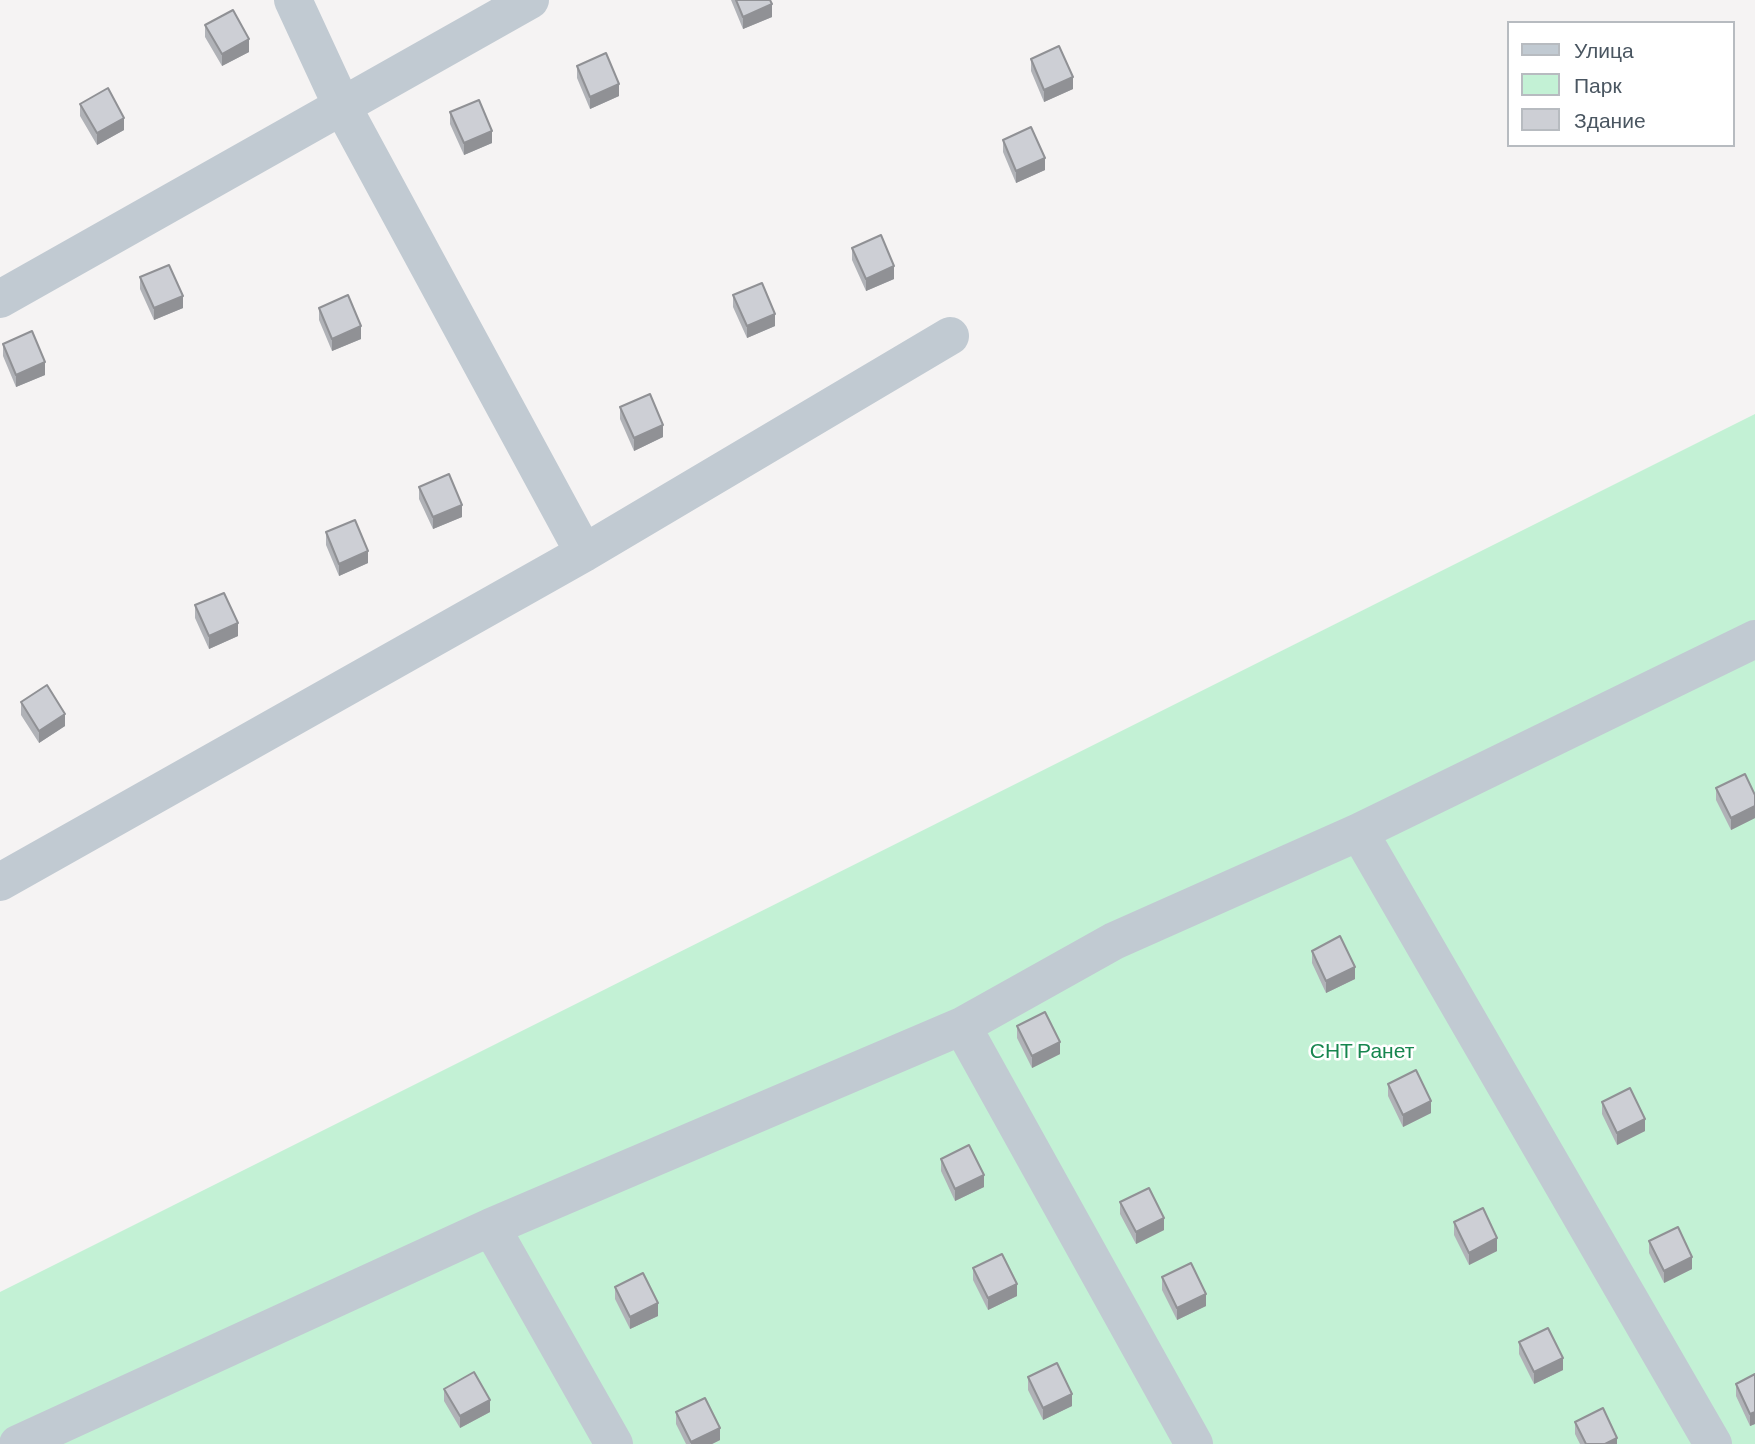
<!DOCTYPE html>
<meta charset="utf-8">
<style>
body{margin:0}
#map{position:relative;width:1755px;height:1444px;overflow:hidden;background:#f5f3f3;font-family:Barlow,sans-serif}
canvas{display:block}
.legend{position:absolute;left:1507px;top:21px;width:228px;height:126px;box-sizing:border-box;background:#fff;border:2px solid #b7bbc0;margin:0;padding:9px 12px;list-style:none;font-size:21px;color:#4a5661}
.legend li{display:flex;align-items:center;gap:14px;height:35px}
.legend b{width:35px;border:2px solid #b7bbc0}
</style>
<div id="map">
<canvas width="1755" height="1444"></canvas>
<ul class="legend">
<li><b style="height:9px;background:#c1cad2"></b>Улица</li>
<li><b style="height:19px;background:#c3f1d5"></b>Парк</li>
<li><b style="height:19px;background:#cdcfd5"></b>Здание</li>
</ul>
</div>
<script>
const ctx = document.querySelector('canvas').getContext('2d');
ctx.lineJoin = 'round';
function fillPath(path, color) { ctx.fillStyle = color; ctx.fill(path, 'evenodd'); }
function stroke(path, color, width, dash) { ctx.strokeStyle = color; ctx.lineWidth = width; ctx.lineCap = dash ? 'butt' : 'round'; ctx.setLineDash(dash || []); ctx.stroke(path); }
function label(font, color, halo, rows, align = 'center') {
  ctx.font = font + ' Barlow,sans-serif'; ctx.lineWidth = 5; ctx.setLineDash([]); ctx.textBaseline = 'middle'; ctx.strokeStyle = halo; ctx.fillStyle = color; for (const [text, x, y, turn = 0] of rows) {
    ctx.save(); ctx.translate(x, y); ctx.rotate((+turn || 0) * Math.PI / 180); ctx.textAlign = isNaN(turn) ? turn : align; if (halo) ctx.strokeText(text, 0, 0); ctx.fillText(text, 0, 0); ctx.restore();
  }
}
const green = new Path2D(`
 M 1755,414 L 1755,1444 L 0,1444 L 0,1292 Z`);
const minor = new Path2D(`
 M 293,0 L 342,106 L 584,553
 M 0,299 L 530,0
 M 1359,832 L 1713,1444
 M 0,882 L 584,553 L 950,336
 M 962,1026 L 1194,1444
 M 491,1227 L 614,1444
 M 18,1444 L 491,1227 L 962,1026 L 1114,941 L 1359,832 L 1755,639`);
const wall = new Path2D(`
 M 731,0 L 770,0 L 772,17 L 743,29 Z
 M 205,25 L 249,52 L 222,66 L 205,37 Z
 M 1031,59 L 1073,89 L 1044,102 L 1031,71 Z
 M 577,66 L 619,96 L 590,109 L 577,78 Z
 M 80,104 L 124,130 L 97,145 L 80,116 Z
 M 450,112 L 492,143 L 464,155 L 450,124 Z
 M 1003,140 L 1045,170 L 1016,183 L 1003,152 Z
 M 852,248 L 894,279 L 866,291 L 852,260 Z
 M 140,277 L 183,308 L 154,320 L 140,289 Z
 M 733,295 L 775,326 L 747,338 L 733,307 Z
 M 319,308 L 361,339 L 332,351 L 319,320 Z
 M 3,344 L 45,375 L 16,387 L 3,356 Z
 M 620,407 L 663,437 L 634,451 L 620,419 Z
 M 419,487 L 462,517 L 433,529 L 419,499 Z
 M 326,532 L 368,563 L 339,576 L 326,545 Z
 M 195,605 L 238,636 L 209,649 L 195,618 Z
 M 21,702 L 65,726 L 39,743 L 21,715 Z
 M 1716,788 L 1755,795 L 1755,818 L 1731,830 L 1716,800 Z
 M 1312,951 L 1355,979 L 1326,993 L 1312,963 Z
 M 1017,1026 L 1060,1054 L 1032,1068 L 1017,1038 Z
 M 1388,1084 L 1431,1113 L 1403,1127 L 1388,1096 Z
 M 1602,1102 L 1645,1131 L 1617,1145 L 1602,1114 Z
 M 941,1159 L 984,1187 L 955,1201 L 941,1171 Z
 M 1120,1202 L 1164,1230 L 1136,1244 L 1120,1214 Z
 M 1454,1222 L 1497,1251 L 1469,1265 L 1454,1235 Z
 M 1649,1241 L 1692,1269 L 1664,1283 L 1649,1253 Z
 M 973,1268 L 1017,1296 L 988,1310 L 973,1280 Z
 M 1162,1277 L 1206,1306 L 1177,1320 L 1162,1290 Z
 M 615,1287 L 658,1316 L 630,1329 L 615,1299 Z
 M 1519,1342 L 1563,1370 L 1534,1384 L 1519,1354 Z
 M 1755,1374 L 1755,1424 L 1750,1426 L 1736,1396 L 1736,1384 Z
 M 1028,1377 L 1072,1406 L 1043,1420 L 1028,1390 Z
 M 444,1389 L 490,1412 L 460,1428 L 444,1401 Z
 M 676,1412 L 720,1440 L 712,1444 L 686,1444 L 676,1424 Z
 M 1575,1422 L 1617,1444 L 1580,1444 L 1575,1434 Z`);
const shadedWall = new Path2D(`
 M 772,4 L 772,17 L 743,29 L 743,17 Z
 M 249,39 L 249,52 L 222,66 L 222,54 Z
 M 1073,77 L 1073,89 L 1044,102 L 1044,90 Z
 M 619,84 L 619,96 L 590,109 L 590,97 Z
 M 124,118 L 124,130 L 97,145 L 97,133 Z
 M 492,131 L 492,143 L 464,155 L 464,143 Z
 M 1045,158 L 1045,170 L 1016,183 L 1016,171 Z
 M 894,266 L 894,279 L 866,291 L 866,279 Z
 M 183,296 L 183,308 L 154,320 L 154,308 Z
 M 775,314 L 775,326 L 747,338 L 747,326 Z
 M 361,326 L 361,339 L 332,351 L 332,339 Z
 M 45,362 L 45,375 L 16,387 L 16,375 Z
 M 663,425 L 663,437 L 634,451 L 634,438 Z
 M 462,505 L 462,517 L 433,529 L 433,517 Z
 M 368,551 L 368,563 L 339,576 L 339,564 Z
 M 238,623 L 238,636 L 209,649 L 209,636 Z
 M 65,714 L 65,726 L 39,743 L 39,731 Z
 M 1755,806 L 1755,818 L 1731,830 L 1731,818 Z
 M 1355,967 L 1355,979 L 1326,993 L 1326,981 Z
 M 1060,1042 L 1060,1054 L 1032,1068 L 1032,1056 Z
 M 1431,1101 L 1431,1113 L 1403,1127 L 1403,1115 Z
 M 1645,1119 L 1645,1131 L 1617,1145 L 1617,1133 Z
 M 984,1175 L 984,1187 L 955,1201 L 955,1189 Z
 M 1164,1218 L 1164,1230 L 1136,1244 L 1136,1232 Z
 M 1497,1238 L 1497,1251 L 1469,1265 L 1469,1253 Z
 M 1692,1257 L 1692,1269 L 1664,1283 L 1664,1271 Z
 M 1017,1284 L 1017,1296 L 988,1310 L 988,1298 Z
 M 1206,1294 L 1206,1306 L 1177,1320 L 1177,1308 Z
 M 658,1303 L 658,1316 L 630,1329 L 630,1317 Z
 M 1563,1358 L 1563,1370 L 1534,1384 L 1534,1372 Z
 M 1072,1394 L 1072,1406 L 1043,1420 L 1043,1408 Z
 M 490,1400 L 490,1412 L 460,1428 L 460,1416 Z
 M 1755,1412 L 1755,1424 L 1750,1426 L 1750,1414 Z
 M 720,1428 L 720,1440 L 712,1444 L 691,1444 L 691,1442 Z
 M 1617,1438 L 1617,1444 L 1605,1444 Z`);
const building = new Path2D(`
 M 736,0 L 770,0 L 772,4 L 743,17 Z
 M 233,10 L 249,39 L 222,54 L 205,25 Z
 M 1059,46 L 1073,77 L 1044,90 L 1031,59 Z
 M 606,53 L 619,84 L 590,97 L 577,66 Z
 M 108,88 L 124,118 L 97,133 L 80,104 Z
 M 479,100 L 492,131 L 464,143 L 450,112 Z
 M 1031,127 L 1045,158 L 1016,171 L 1003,140 Z
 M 881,235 L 894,266 L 866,279 L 852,248 Z
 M 169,265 L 183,296 L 154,308 L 140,277 Z
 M 762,283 L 775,314 L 747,326 L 733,295 Z
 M 348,295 L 361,326 L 332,339 L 319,308 Z
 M 32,331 L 45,362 L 16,375 L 3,344 Z
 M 650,394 L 663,425 L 634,438 L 620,407 Z
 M 449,474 L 462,505 L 433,517 L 419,487 Z
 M 355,520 L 368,551 L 339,564 L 326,532 Z
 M 224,593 L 238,623 L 209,636 L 195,605 Z
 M 47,685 L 65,714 L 39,731 L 21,702 Z
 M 1745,774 L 1755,795 L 1755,806 L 1731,818 L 1716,788 Z
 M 1340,936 L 1355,967 L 1326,981 L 1312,951 Z
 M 1045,1012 L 1060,1042 L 1032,1056 L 1017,1026 Z
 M 1416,1070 L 1431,1101 L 1403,1115 L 1388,1084 Z
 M 1630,1088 L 1645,1119 L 1617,1133 L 1602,1102 Z
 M 969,1145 L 984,1175 L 955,1189 L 941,1159 Z
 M 1149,1188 L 1164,1218 L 1136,1232 L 1120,1202 Z
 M 1483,1208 L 1497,1238 L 1469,1253 L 1454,1222 Z
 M 1678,1227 L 1692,1257 L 1664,1271 L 1649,1241 Z
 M 1002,1254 L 1017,1284 L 988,1298 L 973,1268 Z
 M 1191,1263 L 1206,1294 L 1177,1308 L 1162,1277 Z
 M 643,1273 L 658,1303 L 630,1317 L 615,1287 Z
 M 1548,1328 L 1563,1358 L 1534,1372 L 1519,1342 Z
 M 1057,1363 L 1072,1394 L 1043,1408 L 1028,1377 Z
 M 474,1372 L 490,1400 L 460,1416 L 444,1389 Z
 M 1755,1374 L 1755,1412 L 1750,1414 L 1736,1384 Z
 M 705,1398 L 720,1428 L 691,1442 L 676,1412 Z
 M 1603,1408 L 1617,1438 L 1605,1444 L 1586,1444 L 1575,1422 Z`);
const parkNames = [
 ["СНТ Ранет",1362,1051]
];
fillPath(green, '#c3f1d5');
stroke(minor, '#c1cad2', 38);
fillPath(wall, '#b0b2b7');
fillPath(shadedWall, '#909195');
fillPath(building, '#cdcfd5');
stroke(building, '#909195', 2);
label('21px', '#17864f', '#fff', parkNames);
</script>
